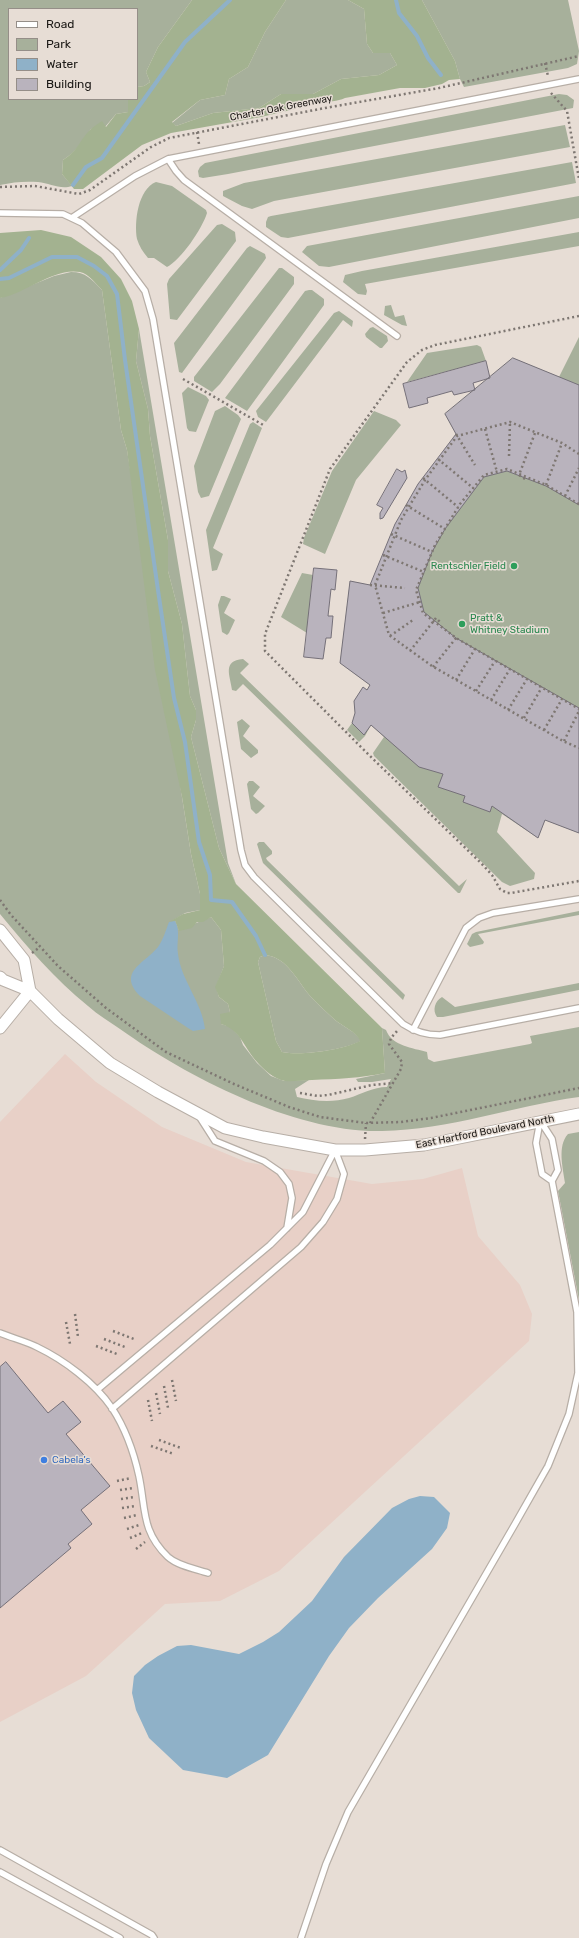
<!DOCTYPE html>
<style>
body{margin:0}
#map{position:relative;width:579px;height:1938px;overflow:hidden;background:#e7ddd5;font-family:Rubik,sans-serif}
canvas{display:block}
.legend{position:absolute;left:8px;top:8px;width:130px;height:92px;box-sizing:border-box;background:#e7ddd5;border:1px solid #958e88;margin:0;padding:5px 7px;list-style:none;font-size:12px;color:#1b1815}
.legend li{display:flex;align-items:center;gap:8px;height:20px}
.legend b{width:20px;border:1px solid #958e88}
</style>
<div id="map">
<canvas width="579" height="1938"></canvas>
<ul class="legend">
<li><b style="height:5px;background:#fff"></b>Road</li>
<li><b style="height:11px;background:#a7b09b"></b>Park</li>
<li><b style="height:11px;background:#8fb1c8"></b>Water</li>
<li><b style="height:11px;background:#b9b3bd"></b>Building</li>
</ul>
</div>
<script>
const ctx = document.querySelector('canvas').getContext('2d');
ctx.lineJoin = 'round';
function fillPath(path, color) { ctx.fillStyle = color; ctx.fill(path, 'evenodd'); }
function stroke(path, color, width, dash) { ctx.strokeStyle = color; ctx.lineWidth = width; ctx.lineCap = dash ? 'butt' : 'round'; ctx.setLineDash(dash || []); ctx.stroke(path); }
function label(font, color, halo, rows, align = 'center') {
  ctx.font = font + ' Rubik,sans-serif'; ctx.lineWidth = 3; ctx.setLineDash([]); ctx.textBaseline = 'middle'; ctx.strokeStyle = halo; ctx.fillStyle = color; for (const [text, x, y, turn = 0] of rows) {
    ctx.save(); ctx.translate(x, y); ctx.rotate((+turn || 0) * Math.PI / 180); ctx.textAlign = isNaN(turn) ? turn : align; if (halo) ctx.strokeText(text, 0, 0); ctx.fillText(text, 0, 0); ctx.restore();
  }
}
const commercial = new Path2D(`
 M 65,1054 L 96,1082 L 162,1127 L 246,1162 L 372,1184 L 423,1179 L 462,1168 L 478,1236 L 520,1285 L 532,1314 L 529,1341 L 279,1571 L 220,1601 L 165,1604 L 86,1676 L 0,1722 L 0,1122 Z`);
const green = new Path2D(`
 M 0,0 L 192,0 L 158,47 L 146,72 L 150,82 L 144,86 L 137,87 L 137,9 L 9,9 L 9,99 L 128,99 L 128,112 L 116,114 L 105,127 L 91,129 C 83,141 76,152 63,160 L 62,174 L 72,186 C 60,190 50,183 38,182 C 25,181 13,182 0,185 Z
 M 286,0 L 348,0 L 364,9 L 367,44 L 373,53 L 390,53 L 397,65 L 379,75 L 341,79 L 313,94 L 281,94 L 259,108 L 213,113 L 176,126 L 172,123 L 200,100 L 225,95 L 229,79 L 248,67 L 265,32 Z
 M 422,0 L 568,0 L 579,51 L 577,64 L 568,68 L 464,87 L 460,79 L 455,61 Z
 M 559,94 L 567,95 L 574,100 L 573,108 L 228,174 L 203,178 L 199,177 L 198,171 L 200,167 L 205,163 Z
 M 565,125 L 570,147 L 274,201 L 252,209 L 242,206 L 223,196 L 223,191 L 244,183 Z
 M 572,162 L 576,183 L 288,238 L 281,237 L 266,227 L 266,222 L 268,217 L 271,216 Z
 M 156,182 L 172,186 L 206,210 L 207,213 C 202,229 181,260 167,267 L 154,258 L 148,258 C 143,252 139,246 137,239 C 134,222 138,189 156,182 Z
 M 579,196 L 579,218 L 329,267 L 319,266 L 302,252 L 307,246 Z
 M 222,224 L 235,232 L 236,241 L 177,320 L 170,319 L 167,284 L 169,279 L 217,225 Z
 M 579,232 L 579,246 L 365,284 L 367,291 L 366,295 L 358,294 L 343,282 L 345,275 L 362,271 Z
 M 250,246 L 265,254 L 266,258 L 264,261 L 182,373 L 179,372 L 174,343 L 247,248 Z
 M 279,268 L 282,268 L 294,277 L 294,284 L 220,384 L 212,392 L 194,381 L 194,377 Z
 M 71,272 C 86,272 91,279 102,290 L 121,430 L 127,450 L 191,854 L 200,894 L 200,910 L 185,913 L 172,921 L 175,921 L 179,930 L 211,917 L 221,930 L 224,966 L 216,987 L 219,997 L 228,1004 L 230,1012 L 221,1024 L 231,1027 L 240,1037 L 243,1045 L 257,1063 L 271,1076 L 284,1081 L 309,1080 L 295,1089 L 297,1097 C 313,1101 332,1103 349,1098 C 362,1094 373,1087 387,1087 L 391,1079 L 372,1082 L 358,1082 L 356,1079 L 385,1073 L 382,1028 L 386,1030 C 392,1046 413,1048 427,1052 L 428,1059 L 434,1062 L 530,1044 L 532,1043 L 530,1036 L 579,1027 L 579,1097 C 513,1106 449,1130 382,1131 C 296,1133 189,1078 120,1029 C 110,1022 98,1015 88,1006 C 55,979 27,947 0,914 L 0,298 L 54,276 Z
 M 309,290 L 312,290 L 324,299 L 324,305 L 247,411 L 225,398 L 305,291 Z
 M 391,305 L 395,317 L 404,315 L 407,326 L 402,325 L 384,315 L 385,306 Z
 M 339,311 L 353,321 L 352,327 L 343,320 L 266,422 L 258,417 L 256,411 L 334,313 Z
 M 373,327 L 387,336 L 388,341 L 382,348 L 380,348 L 366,337 L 365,334 L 370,328 Z
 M 139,329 L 228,863 L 236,884 L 219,848 L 191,737 L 196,720 L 196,710 L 190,696 L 182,624 L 168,571 L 168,540 L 150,436 L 148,409 L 136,361 Z
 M 579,337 L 579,833 L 545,820 L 538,838 L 502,814 L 497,832 L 535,873 L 534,879 L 510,886 L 502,882 L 374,756 L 373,753 L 384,737 L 371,725 L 365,736 L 359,742 L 347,730 L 352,723 L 355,713 L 354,701 L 363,687 L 367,690 L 370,685 L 340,663 L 350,581 L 370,585 L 456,434 L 445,414 L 513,358 L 559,377 Z
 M 477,345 L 481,347 L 486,361 L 407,382 L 427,353 Z
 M 188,387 L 206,396 L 209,400 L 196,432 L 189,431 L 187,428 L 182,393 Z
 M 225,406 L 238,415 L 241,419 L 209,496 L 201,498 L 198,492 L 194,466 L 215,411 Z
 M 374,411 L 396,420 L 401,425 L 356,480 L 325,554 L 303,544 L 304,538 L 332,471 Z
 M 253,422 L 262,428 L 213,548 L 223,554 L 217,570 L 212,571 L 206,530 L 250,424 Z
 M 302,573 L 313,575 L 307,633 L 281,617 Z
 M 221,596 L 224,596 L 231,599 L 224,613 L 235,620 L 229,633 L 227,635 L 222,632 L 218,605 Z
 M 243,659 L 249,664 L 240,673 L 459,886 L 467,879 L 460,893 L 458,893 L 243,684 L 236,691 L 232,690 C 230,675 222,661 243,659 Z
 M 242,719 L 250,726 L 243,736 L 258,750 L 258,753 L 251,758 L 241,749 L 237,722 Z
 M 249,781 L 253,781 L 260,787 L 253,796 L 265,806 L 258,813 L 256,814 L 251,809 L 247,784 Z
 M 259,842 L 264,842 L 272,851 L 272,854 L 266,858 L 267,860 L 405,995 L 403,1000 L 263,863 L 257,844 Z
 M 579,911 L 579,915 L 478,934 L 484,942 L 483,944 L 470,947 L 467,944 L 472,934 L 476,932 Z
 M 265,955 C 288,957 298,983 312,998 C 319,1005 327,1013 335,1020 C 342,1026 357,1032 361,1041 C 342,1050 302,1056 282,1052 L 276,1041 L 258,962 L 260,957 Z
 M 579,983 L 579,990 L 443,1017 L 437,1017 C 432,1010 435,1001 442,997 L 455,1007 Z
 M 579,1132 L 579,1300 L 558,1191 L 565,1183 C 563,1168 557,1146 568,1134 Z`);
const forest = new Path2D(`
 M 192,0 L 286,0 L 265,32 L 248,67 L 229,79 L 225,95 L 200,100 L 172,122 L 176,126 L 213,113 L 259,108 L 281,94 L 313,94 L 341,79 L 379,75 L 397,65 L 390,53 L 373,53 L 367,44 L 364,9 L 348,0 L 422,0 L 455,61 L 460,79 L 449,80 L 442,84 L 425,88 L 400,88 L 345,98 C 330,105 308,98 295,109 L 261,117 L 171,133 L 142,145 L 83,189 L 74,189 L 62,174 L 63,160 C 79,150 80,139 91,129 C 94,126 98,124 102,121 L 106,127 L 116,114 L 128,112 L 128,99 L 137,99 L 137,87 L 144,86 L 150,82 L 146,72 L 158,47 Z
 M 41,230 L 71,237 L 101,257 L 121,279 L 132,301 L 139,329 L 136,361 L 148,409 L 150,436 L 168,540 L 168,571 L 182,624 L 190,696 L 196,710 L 196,720 L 191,737 L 219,848 L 236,884 L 382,1028 L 385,1073 C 361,1078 337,1079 312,1080 C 303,1080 293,1082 285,1081 C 274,1079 264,1070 257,1062 C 244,1048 241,1030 221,1024 L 220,1014 L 230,1012 L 228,1004 L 219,997 L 215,987 L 224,966 L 221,930 L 211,917 L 203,922 L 197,922 L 192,928 L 179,931 L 175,921 L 169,922 L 183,914 L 200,910 L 200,894 L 191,854 L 182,797 L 155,670 L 127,450 L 121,430 L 102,290 C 96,284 89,274 80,272 C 54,267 25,294 0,298 L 0,233 ZM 265,955 C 288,957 298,983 312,998 C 319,1005 327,1013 335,1020 C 342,1026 357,1032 360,1041 C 342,1050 302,1056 282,1052 L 276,1041 L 258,962 L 260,957 Z`);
const water = new Path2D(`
 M 175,921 C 181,932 176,942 178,954 C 181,980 202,1002 205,1029 L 193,1031 L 188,1028 L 140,996 C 117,972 144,964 158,947 C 163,940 166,930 169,922 Z
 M 420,1496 L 434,1497 L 450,1513 L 447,1528 L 432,1549 L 378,1598 L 349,1628 L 329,1656 L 268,1755 L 227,1778 L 183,1770 L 149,1738 L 136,1710 L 132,1693 L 134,1676 L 145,1665 L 158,1656 L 177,1646 L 191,1645 L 239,1654 L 263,1642 L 279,1632 L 312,1601 L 344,1557 L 392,1508 L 409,1499 Z`);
const stream = new Path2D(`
 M 396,0 L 399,13 L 417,36 L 428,58 L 441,75
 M 73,185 L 86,167 L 102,158 L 185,42 L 230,0
 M 0,270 L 21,250 L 29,238
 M 0,279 L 9,278 L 52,257 L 77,257 L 94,266 L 107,276 L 117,294 L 125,360 L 159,597 L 174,698 L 185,742 L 199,842 L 210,875 L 211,900 L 232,902 L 256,936 L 265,955`);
const building = new Path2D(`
 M 513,358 L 579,385 L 579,505 L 546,486 L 507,471 L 484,477 L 445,529 L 432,552 L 418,588 L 424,612 L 456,638 L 579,708 L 579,833 L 545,820 L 538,838 L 492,806 L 490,812 L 463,802 L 465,796 L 438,787 L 443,774 L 419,767 L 371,725 L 364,735 L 352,723 L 355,713 L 354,701 L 363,687 L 367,690 L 370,685 L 340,663 L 350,581 L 370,585 L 395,524 L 406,505 L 418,484 L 456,434 L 445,414 Z
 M 486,361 L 490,378 L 473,383 L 475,390 L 454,395 L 452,391 L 427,398 L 428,403 L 409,408 L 403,384 Z
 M 397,469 L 402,472 L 405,470 L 407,478 L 383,518 L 380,519 L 380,513 L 383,508 L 377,505 Z
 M 314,568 L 337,570 L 335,590 L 331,589 L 328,616 L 333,616 L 331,638 L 326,638 L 323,659 L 304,657 Z
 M 6,1362 L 48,1413 L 63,1401 L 81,1422 L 66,1434 L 110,1486 L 81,1510 L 92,1524 L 68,1544 L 71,1548 L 0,1608 L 0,1367 Z`);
const path = new Path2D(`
 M 545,63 L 548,76
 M 551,93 L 567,111 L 579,179
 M 197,132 L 199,144
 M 0,187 L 35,186 L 79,194 L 90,190 L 151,147 L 169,138 L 325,108 L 439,88 L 579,56
 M 579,316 L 435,345 L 422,350 L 407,362 L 330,469 L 265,634 L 265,651 L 372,758 L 481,863 L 492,875 L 500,889 L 507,893 L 511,893 L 579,881
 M 183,379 L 265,426
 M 485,429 L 497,472
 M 456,434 L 475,465
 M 579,454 L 562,443 L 510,422 L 457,436 L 425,480 L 401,520 L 375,585 L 389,635 L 432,666 L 563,741 L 579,748
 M 509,456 L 510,422
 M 438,459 L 473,488
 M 423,478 L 458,507
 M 525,479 L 519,475 L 535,433
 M 546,485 L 562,443
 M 565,496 L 579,468
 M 579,504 L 546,485 L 507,469 L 484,475 L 460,504 L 435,545 L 416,590 L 423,613 L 456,638 L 579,709
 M 406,505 L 445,529
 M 391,534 L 432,552
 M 383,555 L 424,572
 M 370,585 L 405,588
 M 383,613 L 420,602
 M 390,636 L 413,620
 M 410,651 L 436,618 L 441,623
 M 433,667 L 456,638
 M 456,680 L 475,649
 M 476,691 L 495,661
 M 491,700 L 510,669
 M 508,710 L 527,679
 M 524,718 L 542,687
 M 544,730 L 562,699
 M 564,741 L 579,711
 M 0,900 L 11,915 L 58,966 L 106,1008 L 166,1052 L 234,1084 L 289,1107 L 320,1117 L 366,1123 L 401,1122 L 431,1118 L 579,1088
 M 32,953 L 40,947
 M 300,1093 L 318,1096 L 328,1095 L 372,1085 L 394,1083
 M 370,1123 L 401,1069 L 402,1062 L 389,1044 L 391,1038 L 397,1031
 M 365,1139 L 366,1123
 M 75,1314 L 78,1337
 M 66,1322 L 70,1344
 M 113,1331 L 134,1339
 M 104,1339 L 125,1347
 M 96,1346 L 117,1354
 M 172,1380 L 176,1401
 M 164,1386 L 168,1408
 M 156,1393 L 160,1414
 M 148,1400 L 152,1421
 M 159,1440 L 181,1448
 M 151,1446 L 174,1454
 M 117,1481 L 131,1478
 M 120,1490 L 133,1488
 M 121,1499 L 135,1497
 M 122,1508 L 136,1506
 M 124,1518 L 137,1515
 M 127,1529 L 139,1525
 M 130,1538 L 142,1533
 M 136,1549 L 145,1542`);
const service = new Path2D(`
 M 168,159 L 176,171 L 184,180 L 397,336
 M 0,213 L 63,214 L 82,223 L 116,252 L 145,291 L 153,319 L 241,850 L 245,865 L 254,877 L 403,1024 C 415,1032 426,1035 440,1035 L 579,1008
 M 73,217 L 135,176 L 168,159 L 579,79
 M 413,1030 L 466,928 L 479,918 L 493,913 L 579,899
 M 199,1116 L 215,1141 L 264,1161 L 280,1172 L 289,1184 L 292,1198 L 287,1228
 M 540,1121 L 536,1143 L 542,1174 L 552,1181
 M 0,1333 C 12,1338 25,1341 37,1347 C 64,1360 95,1383 112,1408 C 125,1428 134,1453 139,1476 C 146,1509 141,1531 168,1557 C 178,1566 196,1569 208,1573
 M 97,1390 L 270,1245 L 303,1212 L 335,1150
 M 112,1409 L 301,1247 L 323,1222 L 337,1199 L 344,1174 L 335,1150
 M 0,1850 L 152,1935 L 154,1938
 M 0,1872 L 120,1938
 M 301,1938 L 326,1864 L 348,1812 L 515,1524 L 548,1466 L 569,1414 L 578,1373 L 577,1312 L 552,1181 L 558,1170 L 552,1139 L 541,1122`);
const minor = new Path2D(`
 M 0,930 L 24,960 L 30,991
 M 0,977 L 3,980 L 30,991 L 58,1019 L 110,1063 L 158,1092 L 225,1128 L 263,1137 L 335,1150 L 365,1150 L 424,1145 L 579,1114
 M 0,1028 L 30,991`);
const markers = [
 [514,566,4,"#2e9e5b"],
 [462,624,4,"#2e9e5b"],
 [44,1460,4,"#3f7fe0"]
];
const streetNames = [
 ["Charter Oak Greenway",281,108,-11],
 ["East Hartford Boulevard North",485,1132,-11]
];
const leisureNames = [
 ["Rentschler Field",506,566],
 ["Pratt &",470,618,"left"],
 ["Whitney Stadium",470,630,"left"]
];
const shopNames = [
 ["Cabela's",52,1460]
];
fillPath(commercial, '#e8d0c7');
fillPath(green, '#a7b09b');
fillPath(forest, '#a3b290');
fillPath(water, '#8fb1c8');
stroke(stream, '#8fb1c8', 4);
fillPath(building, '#b9b3bd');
stroke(building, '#757079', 1);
stroke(service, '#b7aea6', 8);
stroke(minor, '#b7aea6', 13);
stroke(path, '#7e7772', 2.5, [2, 3]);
stroke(service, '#fff', 5.5);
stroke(minor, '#fff', 11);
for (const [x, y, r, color] of markers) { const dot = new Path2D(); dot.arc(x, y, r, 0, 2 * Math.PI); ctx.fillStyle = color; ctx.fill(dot); stroke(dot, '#e7ddd5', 1.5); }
label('10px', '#1b1815', '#e7ddd5', streetNames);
label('10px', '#27864d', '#e7ddd5', leisureNames, 'right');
label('10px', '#366cbe', '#e7ddd5', shopNames, 'left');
</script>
